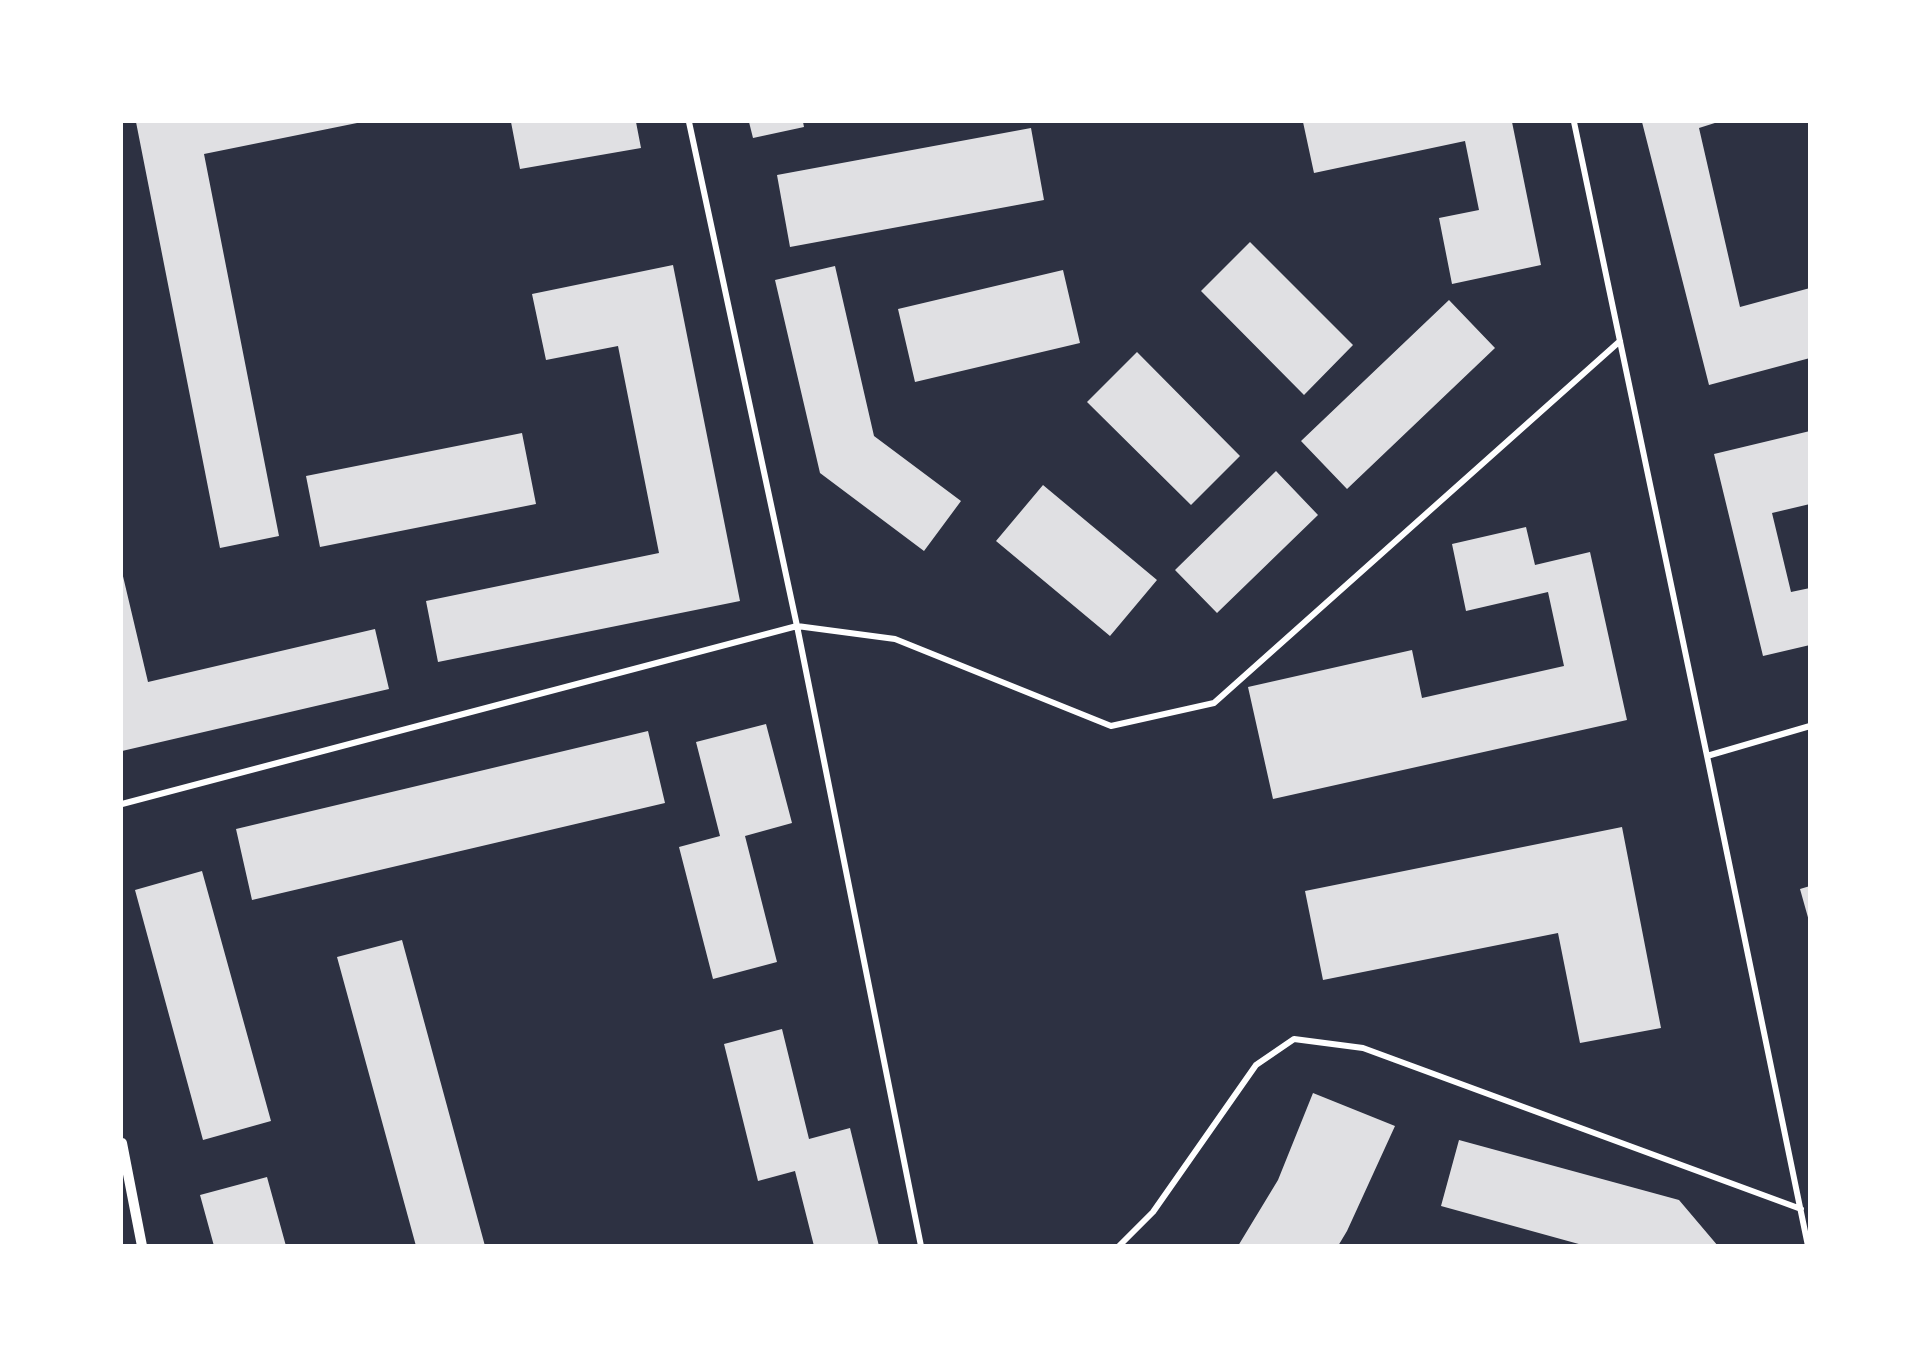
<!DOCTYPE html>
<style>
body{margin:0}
#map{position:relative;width:1931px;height:1367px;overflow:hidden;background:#2d3142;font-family:Commissioner,sans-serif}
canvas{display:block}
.frame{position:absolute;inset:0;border:123px solid #fff;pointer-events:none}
</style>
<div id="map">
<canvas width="1931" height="1367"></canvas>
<div class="frame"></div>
</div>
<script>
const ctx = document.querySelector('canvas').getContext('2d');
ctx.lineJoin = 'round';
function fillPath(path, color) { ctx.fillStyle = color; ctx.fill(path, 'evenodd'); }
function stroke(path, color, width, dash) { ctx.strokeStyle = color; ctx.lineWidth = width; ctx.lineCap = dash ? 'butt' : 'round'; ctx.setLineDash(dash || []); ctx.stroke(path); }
const building = new Path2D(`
 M 136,122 L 362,122 L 204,154 L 279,536 L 220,548 Z
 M 511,122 L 636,122 L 641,148 L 520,169 Z
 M 749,122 L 803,122 L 804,127 L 753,138 Z
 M 1303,122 L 1512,122 L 1541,265 L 1452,284 L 1439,218 L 1479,210 L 1465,141 L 1314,173 Z
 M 1642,122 L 1718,122 L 1699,128 L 1740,307 L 1810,288 L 1810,358 L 1709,385 Z
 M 1031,128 L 1044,200 L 790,247 L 777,175 Z
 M 1250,242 L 1353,345 L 1304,395 L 1201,291 Z
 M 673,265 L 740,601 L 438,662 L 426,601 L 659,553 L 618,346 L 546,360 L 532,294 Z
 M 835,266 L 874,436 L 961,501 L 924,551 L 820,473 L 775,280 Z
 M 1063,270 L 1080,343 L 915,382 L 898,309 Z
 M 1449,300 L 1495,348 L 1347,489 L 1301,441 Z
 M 1137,352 L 1240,456 L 1191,505 L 1087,402 Z
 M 1810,431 L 1810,504 L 1772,513 L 1791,592 L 1810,588 L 1810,645 L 1763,656 L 1714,454 Z
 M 522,433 L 536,504 L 320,547 L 306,476 Z
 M 1276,471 L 1318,515 L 1217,613 L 1175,570 Z
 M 1043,485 L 1157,580 L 1110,636 L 996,541 Z
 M 1526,527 L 1535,565 L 1590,552 L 1627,720 L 1273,799 L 1248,687 L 1412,650 L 1422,698 L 1564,666 L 1548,592 L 1466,611 L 1452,544 Z
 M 122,572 L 148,682 L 375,629 L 389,689 L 122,751 Z
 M 766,724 L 792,823 L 745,836 L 777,962 L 713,979 L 679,847 L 720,836 L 696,742 Z
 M 648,731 L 665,803 L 252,900 L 236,829 Z
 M 1622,827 L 1661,1028 L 1580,1043 L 1558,933 L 1323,980 L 1305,891 Z
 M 202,871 L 271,1121 L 203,1140 L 135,890 Z
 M 1810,886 L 1810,921 L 1809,921 L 1800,889 Z
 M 402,940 L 485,1246 L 416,1246 L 337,957 Z
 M 782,1029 L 809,1139 L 850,1128 L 879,1246 L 814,1246 L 795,1171 L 758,1181 L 724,1044 Z
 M 1313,1093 L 1395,1126 L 1347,1231 L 1338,1246 L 1238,1246 L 1278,1180 Z
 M 1459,1140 L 1679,1200 L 1718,1246 L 1586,1246 L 1441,1206 Z
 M 267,1177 L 286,1246 L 214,1246 L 200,1195 Z`);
const minor = new Path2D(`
 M 689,122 L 797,626 L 921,1246
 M 1574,122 L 1707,756 L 1808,1246
 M 1707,756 L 1810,726
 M 122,804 L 797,626 L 895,639 L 1111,726 L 1214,703 L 1620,341
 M 1119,1246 L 1153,1212 L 1256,1065 L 1294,1039 L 1363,1048 L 1801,1209`);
const tertiary = new Path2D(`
 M 122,1143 L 142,1246`);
fillPath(building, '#e0e0e3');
stroke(minor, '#fff', 6);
stroke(tertiary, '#fff', 10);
</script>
